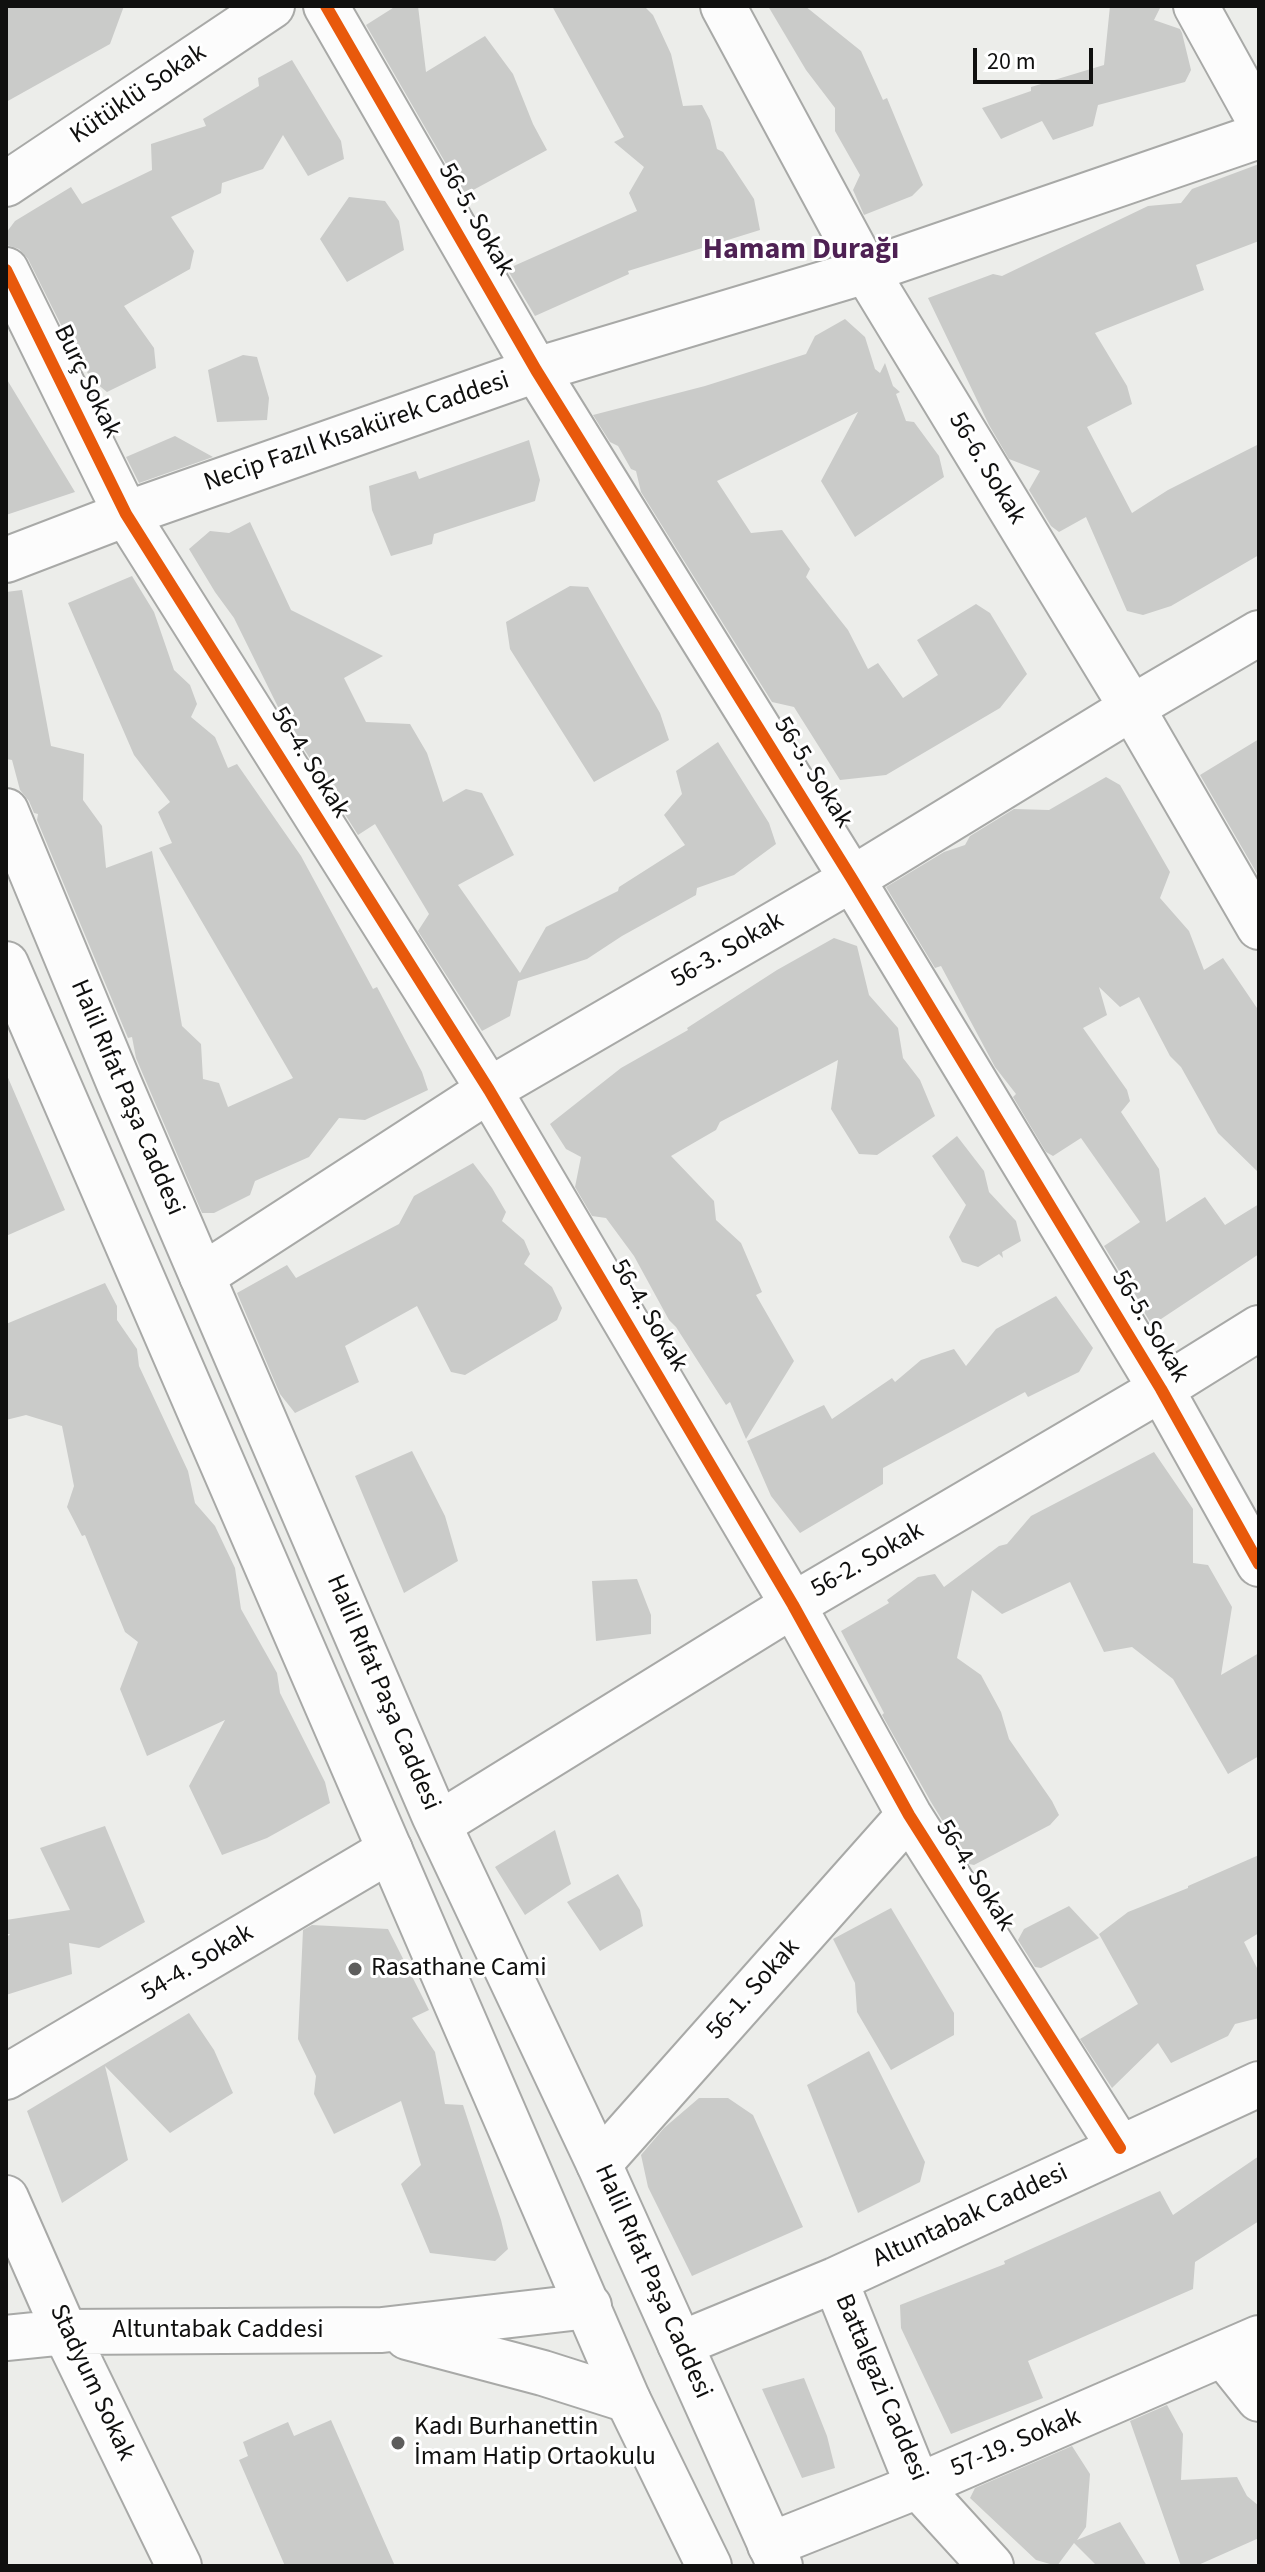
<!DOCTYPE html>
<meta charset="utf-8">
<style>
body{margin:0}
#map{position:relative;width:1265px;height:2572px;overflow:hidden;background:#ecedea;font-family:"Source Sans 3",sans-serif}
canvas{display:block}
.frame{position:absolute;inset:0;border:8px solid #10100f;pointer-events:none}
.scale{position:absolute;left:973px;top:48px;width:120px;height:36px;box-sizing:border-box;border:4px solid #10100f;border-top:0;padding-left:10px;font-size:24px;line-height:28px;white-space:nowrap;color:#10100f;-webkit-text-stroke:6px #fff;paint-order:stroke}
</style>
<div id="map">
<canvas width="1265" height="2572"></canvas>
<div class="frame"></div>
<div class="scale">20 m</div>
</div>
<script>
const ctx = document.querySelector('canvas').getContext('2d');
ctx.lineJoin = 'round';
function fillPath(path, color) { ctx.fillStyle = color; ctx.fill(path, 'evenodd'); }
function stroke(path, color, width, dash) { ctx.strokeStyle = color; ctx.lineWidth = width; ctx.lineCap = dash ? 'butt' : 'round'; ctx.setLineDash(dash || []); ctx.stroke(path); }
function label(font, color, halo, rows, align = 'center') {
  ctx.font = font + ' "Source Sans 3",sans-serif'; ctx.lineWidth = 6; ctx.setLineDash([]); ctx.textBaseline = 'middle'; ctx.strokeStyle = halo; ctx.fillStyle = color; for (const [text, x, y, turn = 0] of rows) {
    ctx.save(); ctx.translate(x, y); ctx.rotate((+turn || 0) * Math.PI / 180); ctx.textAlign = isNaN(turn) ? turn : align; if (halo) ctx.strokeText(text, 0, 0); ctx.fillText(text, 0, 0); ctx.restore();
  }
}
const building = new Path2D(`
 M 6,6 L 124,6 L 110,44 L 6,102 Z
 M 396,6 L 418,6 L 426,72 L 485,36 L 513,74 L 533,124 L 547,150 L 464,195 L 366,25 Z
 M 552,6 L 644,6 L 653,15 L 671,54 L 683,106 L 702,105 L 710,120 L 717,149 L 723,152 L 754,199 L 760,230 L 628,271 L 629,274 L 535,316 L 507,269 L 637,211 L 629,193 L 644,167 L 614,142 L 624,137 Z
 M 768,6 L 805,6 L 861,51 L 883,100 L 887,98 L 923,185 L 912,196 L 864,215 L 853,190 L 860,175 L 835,131 L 835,108 L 806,70 Z
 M 1110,6 L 1161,6 L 1154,20 L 1180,29 L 1182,33 L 1191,70 L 1185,82 L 1098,105 L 1093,126 L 1053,140 L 1042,121 L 1001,139 L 982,108 L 1031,91 L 1031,87 L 1104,65 Z
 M 292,60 L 341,141 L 344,159 L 308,176 L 283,135 L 263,169 L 222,183 L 221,193 L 171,217 L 194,251 L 190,269 L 124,306 L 154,348 L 156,368 L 107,392 L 91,379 L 68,339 L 28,259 L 19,249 L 7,245 L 6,233 L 15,221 L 71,187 L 82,204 L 152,170 L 151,144 L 206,126 L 203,119 L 259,86 L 258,78 Z
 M 1259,164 L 1259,241 L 1196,265 L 1204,290 L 1095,333 L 1127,386 L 1132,404 L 1087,427 L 1132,513 L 1168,490 L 1259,444 L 1259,555 L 1171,606 L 1143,615 L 1127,611 L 1086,517 L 1059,532 L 1051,526 L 1029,490 L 1040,471 L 1009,459 L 989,425 L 928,298 L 993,274 L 1002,276 L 1148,206 L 1181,203 L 1192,189 Z
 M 349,197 L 385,201 L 399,221 L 404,250 L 347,282 L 320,239 Z
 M 845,319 L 865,337 L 875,369 L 880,373 L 885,363 L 893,386 L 900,392 L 896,394 L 906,421 L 914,422 L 939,456 L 944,477 L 855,537 L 821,481 L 858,412 L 717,481 L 751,533 L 782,530 L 810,569 L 806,577 L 848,630 L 868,669 L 878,663 L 903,698 L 938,675 L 917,640 L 976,604 L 990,613 L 1027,674 L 1000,708 L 886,775 L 840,780 L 794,707 L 772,702 L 641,492 L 636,471 L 631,469 L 618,446 L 610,442 L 593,415 L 705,386 L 806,354 L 815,336 Z
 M 243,355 L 257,357 L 269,398 L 267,420 L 217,422 L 208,370 Z
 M 6,378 L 75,492 L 6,515 Z
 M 175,436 L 213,457 L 139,483 L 126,457 Z
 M 529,440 L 540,480 L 535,501 L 434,534 L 432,544 L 391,556 L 372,510 L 369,486 L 416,471 L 419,479 Z
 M 250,522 L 291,610 L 383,656 L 344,678 L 366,722 L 410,724 L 427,753 L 443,802 L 466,789 L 482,793 L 514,855 L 458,885 L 520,973 L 546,927 L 618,891 L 619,887 L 685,845 L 664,815 L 682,794 L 676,771 L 718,742 L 769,823 L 776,844 L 734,875 L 697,888 L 696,895 L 622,936 L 587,959 L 518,981 L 510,1016 L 482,1031 L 418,931 L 429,914 L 375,824 L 358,835 L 280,711 L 234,618 L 215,592 L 189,549 L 210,531 L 229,533 Z
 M 132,576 L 154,612 L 174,670 L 190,685 L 197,704 L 191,717 L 215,737 L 228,768 L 237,764 L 301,856 L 373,989 L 377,987 L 422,1072 L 428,1090 L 365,1120 L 339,1118 L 309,1157 L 255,1181 L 250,1195 L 214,1213 L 202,1213 L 136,1058 L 132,1037 L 128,1038 L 37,820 L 38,814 L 34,813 L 29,801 L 20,790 L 12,760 L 6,759 L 6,592 L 22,590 L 51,746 L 84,754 L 83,800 L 102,826 L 106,868 L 152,851 L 182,1026 L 201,1044 L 203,1079 L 219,1083 L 228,1107 L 293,1078 L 159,848 L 172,843 L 158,812 L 170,802 L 134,755 L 68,603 Z
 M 570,586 L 588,587 L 660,713 L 669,740 L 594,782 L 510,649 L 506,622 Z
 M 1259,739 L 1259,877 L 1200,775 Z
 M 1106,777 L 1120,785 L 1170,872 L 1160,898 L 1189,931 L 1204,970 L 1223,958 L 1259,1011 L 1259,1173 L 1218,1133 L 1181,1067 L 1170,1056 L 1139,997 L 1120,1007 L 1099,987 L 1107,1015 L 1083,1028 L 1127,1090 L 1130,1101 L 1121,1112 L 1159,1169 L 1166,1222 L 1205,1197 L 1225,1225 L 1259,1204 L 1259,1254 L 1152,1325 L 1104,1246 L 1140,1222 L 1081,1138 L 1053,1156 L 1046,1152 L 1013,1097 L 1016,1094 L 995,1067 L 941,966 L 935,968 L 886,887 L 944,852 L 965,845 L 970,836 L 1014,809 L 1049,810 Z
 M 834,938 L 857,946 L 869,995 L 898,1028 L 903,1058 L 920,1080 L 935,1116 L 877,1155 L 859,1154 L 831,1109 L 838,1060 L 720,1122 L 716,1130 L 671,1156 L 714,1201 L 716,1220 L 741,1243 L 762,1292 L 756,1295 L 794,1361 L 746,1439 L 730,1402 L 726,1405 L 676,1327 L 669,1320 L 634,1256 L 606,1218 L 592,1216 L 575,1187 L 581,1157 L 566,1149 L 550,1124 L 621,1068 L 688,1030 L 687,1028 L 777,970 Z
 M 6,1073 L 65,1210 L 6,1236 Z
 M 957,1136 L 984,1171 L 989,1192 L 1016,1221 L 1021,1241 L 1002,1252 L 1003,1258 L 999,1254 L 978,1267 L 962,1262 L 949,1237 L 966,1205 L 932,1156 Z
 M 473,1163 L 492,1188 L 506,1212 L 502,1221 L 524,1240 L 530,1254 L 524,1264 L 552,1287 L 562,1308 L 557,1320 L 465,1375 L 451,1372 L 417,1306 L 345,1346 L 359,1382 L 295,1413 L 280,1394 L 237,1293 L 287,1265 L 296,1278 L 399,1224 L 414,1196 Z
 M 105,1283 L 117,1306 L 117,1320 L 137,1349 L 139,1366 L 188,1471 L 195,1503 L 215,1526 L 235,1568 L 241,1609 L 277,1673 L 280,1693 L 325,1782 L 330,1803 L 267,1838 L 222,1855 L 189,1786 L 225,1720 L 147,1756 L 120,1689 L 138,1642 L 125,1632 L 85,1535 L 82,1536 L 67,1507 L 74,1486 L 62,1426 L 26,1415 L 6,1420 L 6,1324 Z
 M 1056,1296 L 1093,1348 L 1079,1372 L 1028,1397 L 1025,1392 L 883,1468 L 883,1484 L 800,1533 L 771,1496 L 747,1441 L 824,1405 L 832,1419 L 892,1378 L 895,1382 L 921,1360 L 954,1349 L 966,1366 L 996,1329 Z
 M 412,1451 L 445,1516 L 458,1561 L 404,1593 L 355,1476 Z
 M 1154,1452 L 1193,1509 L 1193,1563 L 1208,1565 L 1232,1607 L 1221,1675 L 1259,1653 L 1259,1756 L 1228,1774 L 1173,1679 L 1132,1647 L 1104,1652 L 1070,1582 L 1002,1614 L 972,1590 L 957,1658 L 981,1675 L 1001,1712 L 1009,1739 L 1052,1801 L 1059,1815 L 1050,1825 L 974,1865 L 969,1864 L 931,1802 L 882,1715 L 884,1713 L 841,1631 L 889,1603 L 887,1600 L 918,1577 L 935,1574 L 944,1587 L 999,1546 L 1007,1544 L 1031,1516 Z
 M 637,1579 L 651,1615 L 651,1634 L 596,1641 L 592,1581 Z
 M 105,1826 L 145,1922 L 99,1948 L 69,1943 L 72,1974 L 6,1995 L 6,1938 L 10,1934 L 6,1934 L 6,1920 L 70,1910 L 40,1848 Z
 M 555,1830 L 571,1884 L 525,1915 L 495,1867 Z
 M 1259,1855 L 1259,1933 L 1244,1942 L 1259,1972 L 1259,2018 L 1235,2024 L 1228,2036 L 1171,2063 L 1158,2043 L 1112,2088 L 1080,2039 L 1138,2004 L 1099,1934 L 1128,1912 L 1188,1888 L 1188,1886 Z
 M 618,1874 L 640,1910 L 643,1926 L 600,1951 L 567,1902 Z
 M 1069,1906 L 1099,1938 L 1041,1968 L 1035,1967 L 1018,1940 L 1024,1929 Z
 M 891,1908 L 954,2013 L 954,2035 L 891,2070 L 857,2012 L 855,1983 L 833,1939 Z
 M 312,1925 L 388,1929 L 429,2010 L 412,2018 L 435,2052 L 445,2104 L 463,2105 L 501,2220 L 508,2249 L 495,2261 L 430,2253 L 401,2184 L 421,2165 L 401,2101 L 334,2134 L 314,2094 L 316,2076 L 298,2039 L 303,1930 Z
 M 189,2013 L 214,2050 L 233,2093 L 170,2133 L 105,2066 L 128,2160 L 62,2203 L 27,2111 Z
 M 869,2051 L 925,2162 L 920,2182 L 858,2213 L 807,2085 Z
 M 699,2098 L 728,2098 L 753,2115 L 803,2227 L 692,2276 L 648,2187 L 641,2155 L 664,2128 Z
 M 1259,2156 L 1259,2221 L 1195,2262 L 1193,2289 L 1028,2361 L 1043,2398 L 951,2434 L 901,2328 L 900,2305 L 1005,2264 L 1004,2261 L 1160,2191 L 1173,2215 Z
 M 804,2378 L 827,2436 L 835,2468 L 802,2478 L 762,2389 Z
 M 1167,2405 L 1183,2434 L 1181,2480 L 1237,2477 L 1247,2496 L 1259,2506 L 1259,2538 L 1196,2566 L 1181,2566 L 1130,2421 Z
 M 331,2420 L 376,2523 L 395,2566 L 285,2566 L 239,2460 L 248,2456 L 243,2442 L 288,2422 L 294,2436 Z
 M 1072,2446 L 1090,2474 L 1086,2527 L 1077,2540 L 1120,2522 L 1147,2566 L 1097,2566 L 1074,2543 L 1057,2566 L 1036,2560 L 970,2498 L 975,2488 Z`);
const street = new Path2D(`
 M 326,6 L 536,370 L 852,879 L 1161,1389 L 1259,1564
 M 723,6 L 866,271 L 1132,708 L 1259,927
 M 1196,6 L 1259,120
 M 6,184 L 272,6
 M 6,270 L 126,514 L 489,1090 L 793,1605 L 909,1815 L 1120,2148
 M 202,1276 L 489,1090 L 852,879 L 1143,701 L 1259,633
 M 439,1824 L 793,1605 L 1161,1389 L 1259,1328
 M 6,2077 L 390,1850
 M 599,2164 L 909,1815
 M 6,2198 L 65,2332 L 179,2566
 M 835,2280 L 918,2486 L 991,2566
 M 407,2337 L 543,2373 L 628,2400
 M 6,2338 L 65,2332 L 382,2330 L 589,2306
 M 680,2344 L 835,2280 L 1259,2084
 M 1223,2354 L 1259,2399
 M 770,2545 L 918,2486 L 1259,2338`);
const secondary = new Path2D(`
 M 6,560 L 126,514 L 536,370 L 866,271 L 1259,136
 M 6,811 L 119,1083 L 434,1815 L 599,2164 L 780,2566
 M 6,964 L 628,2400 L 709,2566`);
const cycleway = new Path2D(`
 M 326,6 L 536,370 L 852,879 L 1161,1389 L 1259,1564
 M 6,270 L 126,514 L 489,1090 L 793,1605 L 909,1815 L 1120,2148`);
const markers = [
 [355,1969,8,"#5d5d5c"],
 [398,2443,8,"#5d5d5c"]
];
const streetNames = [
 ["Kütüklü Sokak",139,95,-34],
 ["56-5. Sokak",475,220,60],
 ["Burç Sokak",86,382,64],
 ["Necip Fazıl Kısakürek Caddesi",357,433,-19],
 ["56-6. Sokak",986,469,59],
 ["56-4. Sokak",309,763,58],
 ["56-5. Sokak",812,773,58],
 ["56-3. Sokak",728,951,-30],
 ["Halil Rıfat Paşa Caddesi",126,1098,67],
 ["56-4. Sokak",648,1316,59],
 ["56-5. Sokak",1149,1327,59],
 ["56-2. Sokak",868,1561,-30],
 ["Halil Rıfat Paşa Caddesi",382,1693,67],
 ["56-4. Sokak",974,1876,58],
 ["54-4. Sokak",198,1964,-31],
 ["56-1. Sokak",754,1990,-48],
 ["Altuntabak Caddesi",971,2217,-25],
 ["Halil Rıfat Paşa Caddesi",652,2282,66],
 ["Altuntabak Caddesi",218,2331],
 ["Stadyum Sokak",91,2383,65],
 ["Battalgazi Caddesi",880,2388,67],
 ["57-19. Sokak",1016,2444,-23]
];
const poiNames = [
 ["Rasathane Cami",371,1969],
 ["Kadı Burhanettin",414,2428],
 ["İmam Hatip Ortaokulu",414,2458]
];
const quarterNames = [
 ["Hamam Durağı",801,251]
];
fillPath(building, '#cacbc9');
stroke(street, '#a8a9a7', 48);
stroke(secondary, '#a8a9a7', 48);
stroke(street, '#fcfcfc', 44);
stroke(secondary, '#fcfcfc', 44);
stroke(cycleway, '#e8590c', 12);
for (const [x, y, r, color] of markers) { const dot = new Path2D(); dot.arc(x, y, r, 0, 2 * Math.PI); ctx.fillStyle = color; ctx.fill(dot); stroke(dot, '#fff', 3); }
label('26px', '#10100f', '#fff', streetNames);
label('26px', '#10100f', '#fff', poiNames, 'left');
label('bold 30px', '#4e2153', '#fff', quarterNames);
</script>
